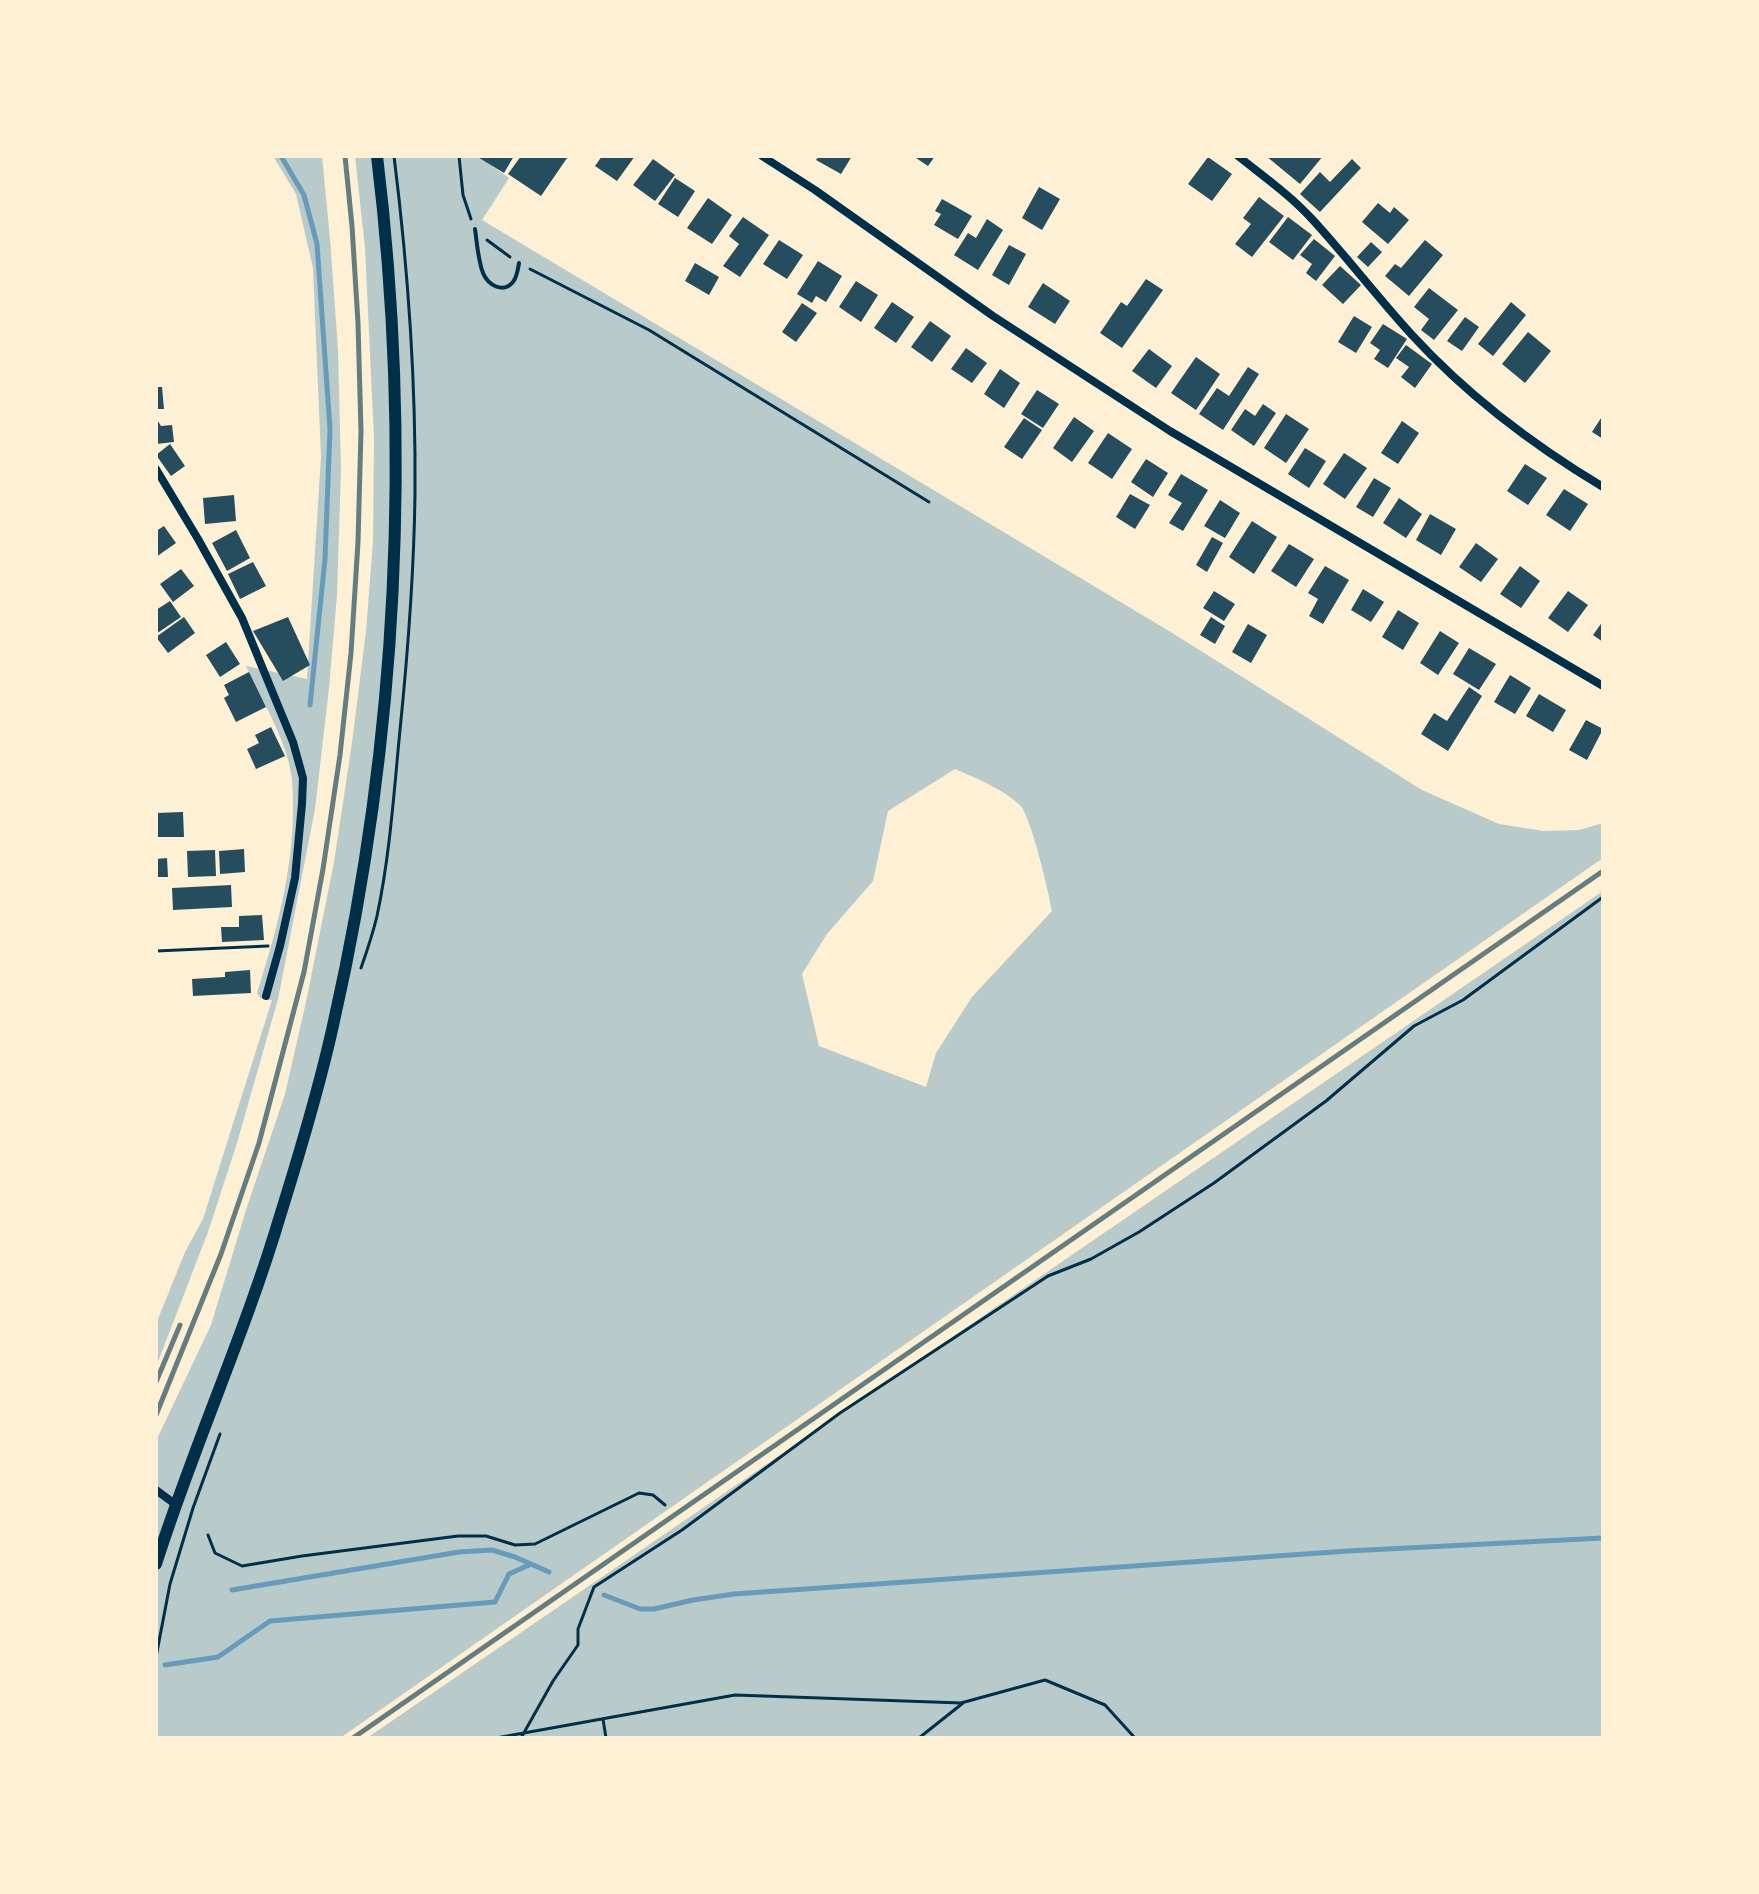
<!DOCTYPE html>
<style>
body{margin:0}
#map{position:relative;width:1759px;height:1894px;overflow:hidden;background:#fdf0d5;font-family:"Nunito Sans",sans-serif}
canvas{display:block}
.frame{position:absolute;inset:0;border:158px solid #fdf0d5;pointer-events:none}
</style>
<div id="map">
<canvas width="1759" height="1894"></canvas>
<div class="frame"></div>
</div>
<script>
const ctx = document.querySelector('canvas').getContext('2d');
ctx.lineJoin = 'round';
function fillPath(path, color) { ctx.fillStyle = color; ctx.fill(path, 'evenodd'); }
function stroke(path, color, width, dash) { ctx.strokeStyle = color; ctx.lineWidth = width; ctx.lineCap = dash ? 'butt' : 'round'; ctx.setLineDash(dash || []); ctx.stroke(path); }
const green = new Path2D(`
 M 273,156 L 322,156 L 330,239 L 338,350 L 341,469 L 337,595 L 329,688 L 315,809 L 278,999 L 237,1143 L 208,1232 L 156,1367 L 156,1324 L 185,1252 L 203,1219 L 272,1000 L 260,998 L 257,993 C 276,932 292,876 293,812 C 293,795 293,779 289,763 C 280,729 261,698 246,666 L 307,679 L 321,457 L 313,268 L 296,194 Z
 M 355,156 L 478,156 L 509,178 L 482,220 L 1174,634 L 1422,790 L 1499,824 L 1544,831 L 1579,830 L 1603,823 L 1603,858 L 340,1738 L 156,1738 L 156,1441 L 211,1325 L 246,1210 L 285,1094 L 306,1002 L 334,862 L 352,743 L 366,631 L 373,541 L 374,439 L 365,248 ZM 955,769 C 978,779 1001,788 1020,805 C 1031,816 1049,893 1052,911 L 972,997 L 936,1053 L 926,1087 L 819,1046 L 802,974 L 827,934 L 873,881 L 888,811 Z
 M 1603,891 L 1603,1738 L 367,1738 Z`);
const stream = new Path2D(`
 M 281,156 L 304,195 L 317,244 L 330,429 L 325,559 L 310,705
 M 232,1590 L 459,1552 L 492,1550 L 515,1557 L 549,1572
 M 604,1595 L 640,1609 L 654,1609 L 693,1600 L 734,1594 L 1348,1551 L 1603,1538
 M 165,1665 L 218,1657 L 270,1621 L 495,1602 L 509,1574 L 531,1564`);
const building = new Path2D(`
 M 476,156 L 514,156 L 504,173 Z
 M 521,156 L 564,156 L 567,158 L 541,196 L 508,174 Z
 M 602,156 L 635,156 L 617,181 L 595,166 Z
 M 819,156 L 852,156 L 841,174 L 816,160 Z
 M 913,156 L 935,156 L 928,166 Z
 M 1266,156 L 1323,156 L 1300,184 Z
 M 1208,157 L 1232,174 L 1212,201 L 1188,184 Z
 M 653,159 L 675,175 L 655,201 L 633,185 Z
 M 1352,159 L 1361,168 L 1320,212 L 1300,194 L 1320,172 L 1330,182 Z
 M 675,178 L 695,191 L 678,217 L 658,204 Z
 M 1039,187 L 1060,199 L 1042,230 L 1022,218 Z
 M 1259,197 L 1284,216 L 1252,257 L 1235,244 L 1251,224 L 1243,218 Z
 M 708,198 L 732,215 L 712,244 L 687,228 Z
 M 942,199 L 972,216 L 958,239 L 934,225 L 941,214 L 935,211 Z
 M 1378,203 L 1390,213 L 1394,207 L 1409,220 L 1388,244 L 1362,222 Z
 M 743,217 L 769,235 L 740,277 L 723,266 L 739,244 L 729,236 Z
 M 1288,217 L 1312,235 L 1293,260 L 1269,242 Z
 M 987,219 L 1003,230 L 978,270 L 954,255 L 968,233 L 976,238 Z
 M 1314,239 L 1335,256 L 1316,281 L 1306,273 L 1312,264 L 1300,255 Z
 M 779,240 L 803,255 L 787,279 L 763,264 Z
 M 1425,240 L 1443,255 L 1409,296 L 1385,276 L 1395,264 L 1401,268 Z
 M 1371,242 L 1382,252 L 1368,267 L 1357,257 Z
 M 1009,245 L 1026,254 L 1009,285 L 992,275 Z
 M 818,261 L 842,276 L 826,302 L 816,296 L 812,303 L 797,294 Z
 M 695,263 L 719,277 L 709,295 L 685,281 Z
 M 1340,266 L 1361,285 L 1343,304 L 1322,285 Z
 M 1146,279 L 1163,290 L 1122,348 L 1100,333 L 1121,302 L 1127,306 Z
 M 856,281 L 878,295 L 861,322 L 839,307 Z
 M 1043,283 L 1070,301 L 1055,324 L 1028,307 Z
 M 1429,288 L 1458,310 L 1434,340 L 1421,330 L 1429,319 L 1414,307 Z
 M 892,302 L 914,317 L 896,343 L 874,328 Z
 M 1511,302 L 1526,315 L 1493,356 L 1478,344 Z
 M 802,303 L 817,313 L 796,342 L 782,332 Z
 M 1354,316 L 1372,327 L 1356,353 L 1338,342 Z
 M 1465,317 L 1479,327 L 1462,351 L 1447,341 Z
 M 930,321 L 951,336 L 932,362 L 911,347 Z
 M 1383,324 L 1407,339 L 1388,368 L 1374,359 L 1380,350 L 1370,343 Z
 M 1528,332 L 1551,351 L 1525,383 L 1502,364 Z
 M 1406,345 L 1432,364 L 1415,388 L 1401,377 L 1409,367 L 1396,358 Z
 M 966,348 L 987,363 L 972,383 L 951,369 Z
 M 1149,349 L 1172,366 L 1156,388 L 1132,371 Z
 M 1196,357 L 1220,374 L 1196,410 L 1171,393 Z
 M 1248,367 L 1259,374 L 1223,430 L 1199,414 L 1217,388 L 1229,396 Z
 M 1000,369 L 1020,383 L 1004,408 L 984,394 Z
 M 156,387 L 162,387 L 164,409 L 156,409 Z
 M 1037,390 L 1059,404 L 1043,428 L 1021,414 Z
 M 1263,404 L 1276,413 L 1254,446 L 1231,430 L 1245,409 L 1255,416 Z
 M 1286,414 L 1309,429 L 1286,463 L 1264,448 Z
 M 1603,415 L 1603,439 L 1592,432 Z
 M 1074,417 L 1094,431 L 1072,462 L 1053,448 Z
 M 156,418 L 161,426 L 172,425 L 174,442 L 156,444 Z
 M 1024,418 L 1042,430 L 1022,459 L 1004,447 Z
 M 1402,421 L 1419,433 L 1398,464 L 1381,453 Z
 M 1108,433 L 1132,449 L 1112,479 L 1088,463 Z
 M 170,444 L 185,466 L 171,476 L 156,455 Z
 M 1305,448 L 1326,461 L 1309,488 L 1288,474 Z
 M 1344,453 L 1367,468 L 1345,499 L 1323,484 Z
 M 1146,459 L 1168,473 L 1153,497 L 1131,482 Z
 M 1525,464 L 1547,478 L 1528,505 L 1507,491 Z
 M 1181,474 L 1208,490 L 1183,531 L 1169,523 L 1182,503 L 1168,495 Z
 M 1374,478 L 1391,488 L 1373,517 L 1356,507 Z
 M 1564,489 L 1588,504 L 1570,531 L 1546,515 Z
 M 1130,494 L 1150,505 L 1135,529 L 1116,517 Z
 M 234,495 L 236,521 L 205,524 L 203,498 Z
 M 1399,498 L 1422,514 L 1406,538 L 1383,523 Z
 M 1220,500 L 1240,513 L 1225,538 L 1204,526 Z
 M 1430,514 L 1456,529 L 1441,555 L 1416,540 Z
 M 1252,521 L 1277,537 L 1254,574 L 1229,557 Z
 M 164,526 L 176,543 L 156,557 L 156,531 Z
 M 236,530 L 250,558 L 227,571 L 212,543 Z
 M 1212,537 L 1223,543 L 1207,572 L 1196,565 Z
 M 1476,543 L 1498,559 L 1481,582 L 1459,567 Z
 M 1289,544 L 1314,559 L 1296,587 L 1271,571 Z
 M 253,562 L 266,586 L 240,599 L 228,574 Z
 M 1325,566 L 1349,580 L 1323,624 L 1309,616 L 1318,599 L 1308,593 Z
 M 1520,566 L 1540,581 L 1521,608 L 1500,594 Z
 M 181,569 L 194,586 L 173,602 L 160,584 Z
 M 1363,589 L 1384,602 L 1371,622 L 1351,610 Z
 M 1214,591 L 1235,604 L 1224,621 L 1203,608 Z
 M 1568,591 L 1588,605 L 1568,632 L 1548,618 Z
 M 170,601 L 181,617 L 156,634 L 156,610 Z
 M 1398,610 L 1419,623 L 1403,650 L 1382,637 Z
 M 184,617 L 195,633 L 168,653 L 156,637 Z
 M 288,617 L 310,665 L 283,681 L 253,631 Z
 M 1211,617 L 1225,626 L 1215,644 L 1200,635 Z
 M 1603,621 L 1603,642 L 1593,635 Z
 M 1248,624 L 1267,635 L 1251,663 L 1232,652 Z
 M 1440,631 L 1459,643 L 1438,675 L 1420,663 Z
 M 226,642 L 240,664 L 220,677 L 206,655 Z
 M 1469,648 L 1496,664 L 1479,690 L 1453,674 Z
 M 249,672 L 266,707 L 236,722 L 224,698 L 229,695 L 224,685 Z
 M 1510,675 L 1531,688 L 1515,714 L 1494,702 Z
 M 1469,687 L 1482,696 L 1448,751 L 1421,734 L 1434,713 L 1447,721 Z
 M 1539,694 L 1566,710 L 1553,732 L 1526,716 Z
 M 1586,720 L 1603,729 L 1587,760 L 1569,750 Z
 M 271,727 L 285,756 L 256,769 L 247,749 L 259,743 L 255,735 Z
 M 183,812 L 184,837 L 156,837 L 156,813 Z
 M 244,849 L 245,872 L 220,874 L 219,851 Z
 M 215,850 L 216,876 L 188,877 L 187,851 Z
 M 167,858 L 168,877 L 156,877 L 156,859 Z
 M 231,885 L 232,907 L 173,910 L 172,888 Z
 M 262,915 L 264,940 L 222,942 L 221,927 L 239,927 L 239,916 Z
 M 250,970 L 251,993 L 193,996 L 192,979 L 225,977 L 225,972 Z`);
const path = new Path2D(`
 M 459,156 L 463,195 L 471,219
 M 487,240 L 510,257
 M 530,269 L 649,330 L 929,502
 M 156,951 L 268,946
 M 361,968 C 367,951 373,933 377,916 C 390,855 394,791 400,730 C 408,651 414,573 415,494 C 416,381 408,268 394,156
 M 208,1535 L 215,1553 L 242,1566 L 302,1556 L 458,1536 L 486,1536 L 515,1545 L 535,1544 L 639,1493 L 653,1495 L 665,1505
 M 156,1657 L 170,1584 L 193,1508 L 220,1434
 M 603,1719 L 606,1738
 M 496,1738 L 735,1695 L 961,1703 L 1045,1680 L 1105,1705 L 1135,1738
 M 521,1738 L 553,1681 L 578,1645 L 578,1629 L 594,1587 L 682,1530 L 840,1413 L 1048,1276 L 1091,1259 L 1139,1232 L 1214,1183 L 1326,1101 L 1414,1026 L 1463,1000 L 1603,897
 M 919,1738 L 963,1703`);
const service = new Path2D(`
 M 475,229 C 477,243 478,260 483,273 C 488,285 503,294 513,282 C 517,277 518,269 519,263`);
const minor = new Path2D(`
 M 762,156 L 815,190 L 993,316 L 1170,431 L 1603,686
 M 1238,156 C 1263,176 1290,195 1312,219 C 1347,257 1378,298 1412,335 C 1468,396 1533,445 1603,487
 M 156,469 L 198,539 L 242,618 L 293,742 L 303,778 L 302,804 L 295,878 L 280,946 L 266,996
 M 156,1490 L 175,1504`);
const secondary = new Path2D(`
 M 156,1564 C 193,1447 245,1334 280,1216 C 300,1152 320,1086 334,1021 C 398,738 412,444 377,156`);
const rail = new Path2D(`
 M 156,1382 L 180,1325
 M 156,1415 L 221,1254 L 259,1143 L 304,972 L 323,869 L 340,755 L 351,653 L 358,542 L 361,431 L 358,323 L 352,226 L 345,156
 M 353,1738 L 1603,871`);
fillPath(green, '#b9caca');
stroke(stream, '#669bbc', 5);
fillPath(building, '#264d5e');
stroke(path, '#003049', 3);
stroke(service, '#003049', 4);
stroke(minor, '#003049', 8);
stroke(secondary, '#003049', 12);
stroke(rail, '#657d81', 5);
</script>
